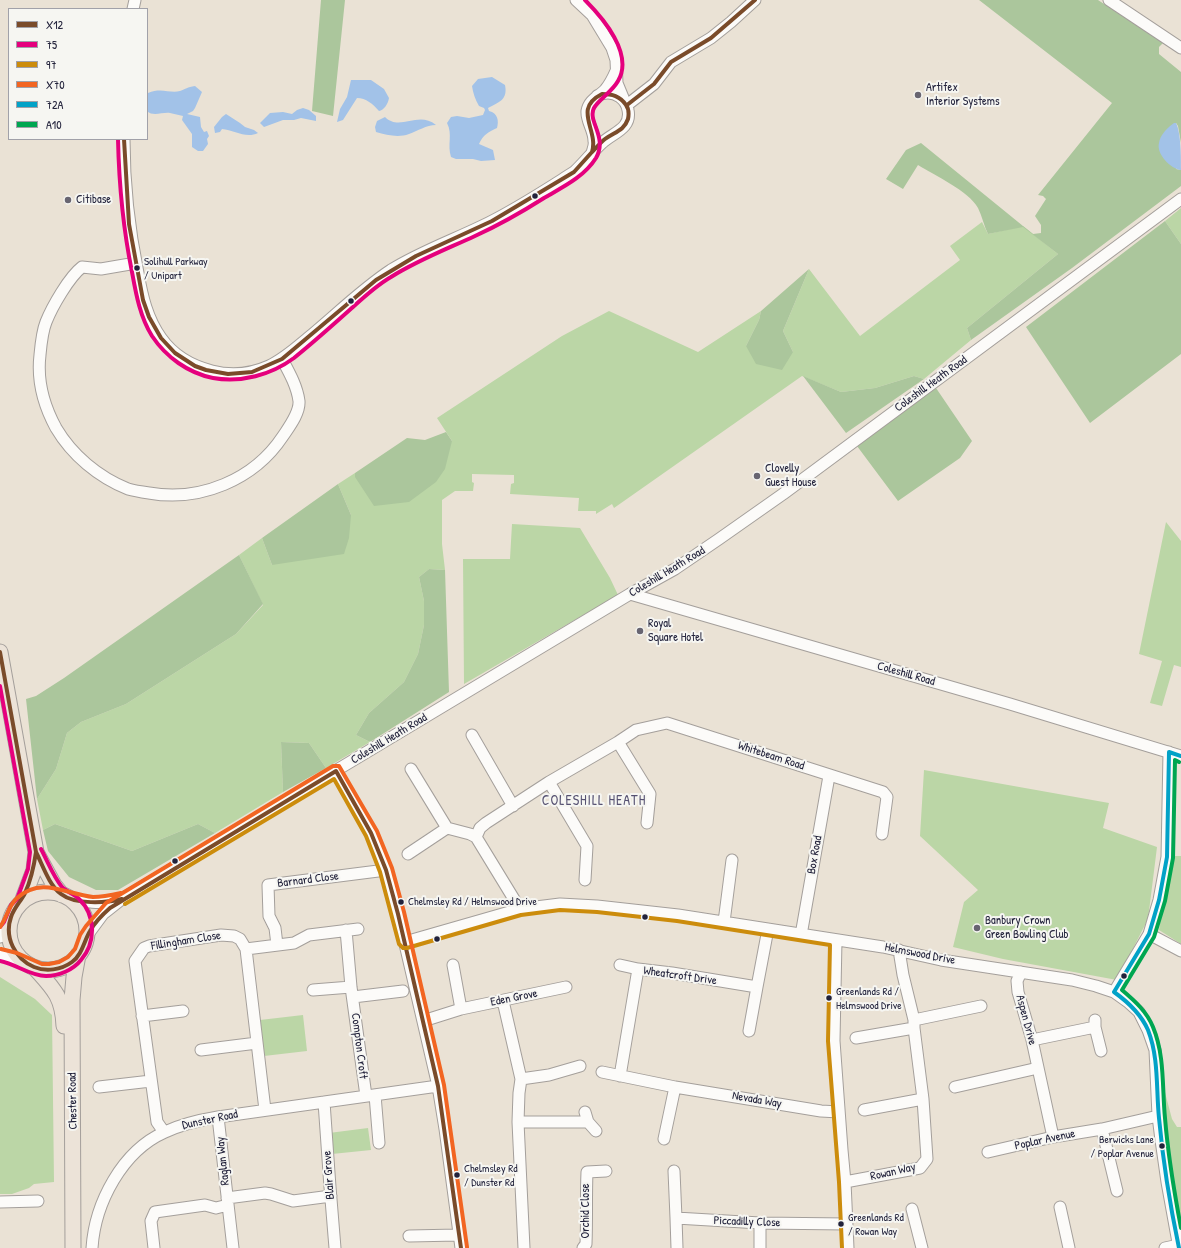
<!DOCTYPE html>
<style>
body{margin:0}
#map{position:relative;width:1181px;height:1248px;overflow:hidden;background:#eae2d5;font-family:"Patrick Hand",sans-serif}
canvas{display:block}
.legend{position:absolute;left:8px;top:8px;width:140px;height:132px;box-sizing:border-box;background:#f6f6f2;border:1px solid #a1a1a9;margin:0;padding:5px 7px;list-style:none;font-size:12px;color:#22223b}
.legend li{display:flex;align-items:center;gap:8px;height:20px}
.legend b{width:20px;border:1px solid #a1a1a9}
</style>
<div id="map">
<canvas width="1181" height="1248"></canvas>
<ul class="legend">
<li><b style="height:5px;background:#7a4b2a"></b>X12</li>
<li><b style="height:5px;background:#e5007d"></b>75</li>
<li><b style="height:5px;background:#cc8c0c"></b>97</li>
<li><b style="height:5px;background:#f26522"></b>X70</li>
<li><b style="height:5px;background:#02a2c7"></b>72A</li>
<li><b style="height:5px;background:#00a651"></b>A10</li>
</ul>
</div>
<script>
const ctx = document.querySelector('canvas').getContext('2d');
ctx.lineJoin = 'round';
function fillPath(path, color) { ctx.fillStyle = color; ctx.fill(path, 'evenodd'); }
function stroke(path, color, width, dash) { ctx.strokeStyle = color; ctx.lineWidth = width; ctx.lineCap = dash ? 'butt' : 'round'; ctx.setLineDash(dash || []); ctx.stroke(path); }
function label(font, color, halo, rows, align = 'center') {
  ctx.font = font + ' "Patrick Hand",sans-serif'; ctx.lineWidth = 4; ctx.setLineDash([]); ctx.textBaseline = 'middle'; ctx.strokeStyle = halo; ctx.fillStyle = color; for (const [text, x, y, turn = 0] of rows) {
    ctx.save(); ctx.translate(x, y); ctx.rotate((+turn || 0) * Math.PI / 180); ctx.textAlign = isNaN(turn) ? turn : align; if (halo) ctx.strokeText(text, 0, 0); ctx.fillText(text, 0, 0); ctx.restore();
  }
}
const green = new Path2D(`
 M 1181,208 L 1181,244 L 1165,221 Z
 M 982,222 L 988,234 L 1023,226 L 1058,254 L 967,328 L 971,340 L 924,379 L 914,376 L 875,388 L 841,392 L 802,376 L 614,508 L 612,504 L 596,514 L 596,511 L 578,511 L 579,498 L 510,494 L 511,484 L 514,483 L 514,475 L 472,474 L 472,482 L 474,483 L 473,491 L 455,491 L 442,500 L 442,544 L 445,570 L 429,569 L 419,577 L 424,601 L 424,625 L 418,654 L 404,682 L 369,713 L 356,735 L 370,742 L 326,768 L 309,743 L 281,742 L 283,792 L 215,833 L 198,824 L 132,851 L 55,824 L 43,830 L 37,799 L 56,769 L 67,733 L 81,722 L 126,704 L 236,634 L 263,605 L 239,555 L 262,538 L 272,565 L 351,515 L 338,484 L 355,473 L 355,477 L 452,441 L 437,418 L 562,336 L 609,311 L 698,352 L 761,311 L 759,320 L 746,346 L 793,352 L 783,331 L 809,269 L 860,336 L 960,260 L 950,246 Z
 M 1166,522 L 1181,541 L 1181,667 L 1174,665 L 1162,706 L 1150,703 L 1162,661 L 1139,654 Z
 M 512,524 L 580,528 L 610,578 L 618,595 L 464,684 L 463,559 L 510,559 Z
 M 924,770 L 1109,803 L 1103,828 L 1157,847 L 1148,919 L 1117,980 L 1003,959 L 953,947 L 964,902 L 978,890 L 920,836 Z
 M 1170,856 L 1181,856 L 1181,944 L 1159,930 Z
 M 0,977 L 35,999 L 52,1015 L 54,1182 L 34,1184 L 29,1188 L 12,1194 L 0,1194 Z
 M 303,1015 L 307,1051 L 264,1056 L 260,1020 Z
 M 1163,1085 L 1172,1119 L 1177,1127 L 1181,1127 L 1181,1234 L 1165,1133 Z
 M 368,1128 L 371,1150 L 332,1154 L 329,1133 Z`);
const forest = new Path2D(`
 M 321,0 L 345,0 L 333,116 L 312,111 Z
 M 979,0 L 1098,0 L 1163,43 L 1159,47 L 1159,54 L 1181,72 L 1181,143 L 1178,126 L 1176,123 L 1174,123 L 1176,169 L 1181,170 L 1181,186 L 1072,268 L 971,340 L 967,328 L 1058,254 L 1023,227 L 988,234 C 984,226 982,216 978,208 C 969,191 934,175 918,165 L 903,189 L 886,179 L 906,150 L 921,143 L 1023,226 L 1033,234 L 1041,233 L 1041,225 L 1035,216 L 1046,199 L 1043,196 L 1038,195 L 1112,103 Z
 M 1165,221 L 1181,244 L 1181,354 L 1090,423 L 1026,327 Z
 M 809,269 L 783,331 L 793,352 L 782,370 L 756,364 L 746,346 L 759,320 L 761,311 Z
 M 803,376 L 841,392 L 875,388 L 914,376 L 924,379 L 846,433 Z
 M 936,388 L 972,441 L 960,458 L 898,501 L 857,446 Z
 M 446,432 L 452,441 L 445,469 L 436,482 L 409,502 L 374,506 L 355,477 L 355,473 L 407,438 L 425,440 Z
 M 338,484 L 351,515 L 349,538 L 344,554 L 272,565 L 262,538 Z
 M 239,555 L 263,604 L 236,634 L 126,704 L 81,722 L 67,733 L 56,769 L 37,799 L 26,699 L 36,696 L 64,678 Z
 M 429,569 L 445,570 L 449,692 L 370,742 L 356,735 L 369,713 L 404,682 L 418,654 L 424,625 L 424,601 L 419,577 Z
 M 281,742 L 309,743 L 326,768 L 283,792 Z
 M 55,824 L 132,851 L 198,824 L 215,833 L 118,890 L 96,890 L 69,877 L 48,851 L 43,830 Z`);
const water = new Path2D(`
 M 492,77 L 505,85 C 508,100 499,102 488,108 L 489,111 C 498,113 499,121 497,128 C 488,132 483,135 479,144 L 493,150 L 495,160 L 481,161 L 473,159 L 456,159 L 451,157 C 447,144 453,135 447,123 L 451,117 L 457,116 L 469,118 L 483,115 L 485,110 L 484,108 L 479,106 C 475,99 473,93 472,86 L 478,79 Z
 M 351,80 L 371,80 L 384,89 L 389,98 C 388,104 384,110 379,111 C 373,104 366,98 357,98 L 343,120 L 337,122 L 340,109 L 347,97 Z
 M 195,86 L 202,92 L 195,108 L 193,111 L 187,114 L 200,117 L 201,127 L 204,132 L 207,131 L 209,136 L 207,139 L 208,144 L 203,151 L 198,151 L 192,147 L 192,134 L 182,120 L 183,116 C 179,115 174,114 170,113 C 162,112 153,117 147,111 L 148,93 C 162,87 170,94 180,91 C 186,89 187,87 195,86 Z
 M 303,108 L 309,110 L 316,116 L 316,121 L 301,118 L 294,120 L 283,120 L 264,127 L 260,123 L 270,113 L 283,112 L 292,114 L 297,110 Z
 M 226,114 L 240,123 L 245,127 L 254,130 L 258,133 C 246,139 234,130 222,129 L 220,132 L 215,133 L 214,127 L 222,117 Z
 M 385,117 C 400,132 418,110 436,125 C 426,125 418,131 409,134 C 398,138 387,135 376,132 L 375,127 L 377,121 Z
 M 1174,123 L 1176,123 C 1181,133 1181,157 1181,170 C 1171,169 1156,154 1159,143 C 1160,135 1168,127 1174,123 Z`);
const minor = new Path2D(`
 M 576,0 L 592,15 L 612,48 L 616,60 L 617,83 L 624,100
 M 1109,0 L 1181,48
 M 133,9 L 135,0
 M 627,105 L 654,84 L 671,62 L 711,38 L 731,22 L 755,0
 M 124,139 C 124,184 129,229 138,273 C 142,296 147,318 161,338 C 173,355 192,366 212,371 C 231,376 251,374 269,366 C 284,359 296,348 308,338 C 336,315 362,289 391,270 C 420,252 451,241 482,226 C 514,211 544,191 574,172 C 584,163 592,152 602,143 C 612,133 632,129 628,110 C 627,104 624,100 620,97 C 613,92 604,92 597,96
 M 592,153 C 593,149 595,145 594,141 C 594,130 586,121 587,111 C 589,100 598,97 605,90 C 610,84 613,78 616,71
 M 136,263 L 101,269 L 82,267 C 69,277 52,307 46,322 C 42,332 41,344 40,355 C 37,380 44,406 56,428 C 72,455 98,477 128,489 C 135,491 142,492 149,493 C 200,502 254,480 283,436 C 289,427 300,413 299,401 C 297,386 289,372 282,359
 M 630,594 L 1010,704 L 1181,756
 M 472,735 L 513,806
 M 618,742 L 650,794 L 647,823
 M 411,769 L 447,828
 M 336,771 L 371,833 L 386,870 L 398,914 L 438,1086 L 445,1129 L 461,1248
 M 549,782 L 587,846 L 585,880
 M 476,837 L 520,909
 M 408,854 L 447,828 L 470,834 L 476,837 L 480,828 L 486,823 L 549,782 L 618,742 L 636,730 L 667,723 L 883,792 L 887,797 L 882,834
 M 67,897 C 85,902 100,905 118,900
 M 724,922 L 732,860
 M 346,930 L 351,987 L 366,1096
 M 1149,934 L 1181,951
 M 801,935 L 829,776
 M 0,937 L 9,925
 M 86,937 L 103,914 L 122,899 L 630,594 L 675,569 L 719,539 L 783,494 L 1181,199
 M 836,940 L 834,1041 L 842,1150 L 845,1182 L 848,1248
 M 405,942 L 520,909 L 560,904 L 597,906 L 678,915 L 883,947 L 941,960 L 1072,980 L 1096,986 L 1114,992 L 1128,1002 L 1139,1012 L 1148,1030 L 1155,1050 L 1158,1116 L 1161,1140 L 1167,1182 L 1179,1248
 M 277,945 L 275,928 L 269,916 L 268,885 L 386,870
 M 246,949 L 294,943 L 309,935 L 358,929
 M 0,955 L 24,962
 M 453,965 L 461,1009
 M 620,965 L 638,969
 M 1021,972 L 1017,981 L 1018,992 L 1032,1040 L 1053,1137
 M 313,990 L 351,987
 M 1114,992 L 1149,934 L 1159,900 L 1167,857 L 1169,752
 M 353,997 L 403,991
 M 503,1001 L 521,1079 L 519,1093 L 518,1122 L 524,1248
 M 142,1016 L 183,1011
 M 914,1020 L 981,1006
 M 423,1021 L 461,1009 L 566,987
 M 1095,1027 L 1101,1051
 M 749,1031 L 757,987
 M 856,1038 L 914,1028
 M 1032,1040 L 1095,1027 L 1095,1020
 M 201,1050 L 257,1043
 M 602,1072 L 675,1087 L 821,1111 L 839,1112
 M 620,1076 L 638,969 L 672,973 L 757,987 L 768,929
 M 521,1079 L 549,1075 L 580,1066
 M 99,1087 L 151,1081
 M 955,1087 L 1038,1068
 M 375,1095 L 379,1143
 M 324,1102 L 330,1187 L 335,1248
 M 864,1110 L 923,1099
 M 585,1112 L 588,1122 L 596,1131
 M 218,1117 L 233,1248
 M 518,1122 L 588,1122
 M 1102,1129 L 1117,1191
 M 164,1132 L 157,1122 L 135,961 L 144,948 L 149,946 L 221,935 L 234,936 L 240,939 L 246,949 L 265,1110
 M 664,1139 L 675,1087
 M 988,1152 L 1053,1137 L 1102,1129 L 1158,1116
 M 674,1171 L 676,1218
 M 845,1182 L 920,1168 L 927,1159 L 923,1099 L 914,1028 L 914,1020 L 903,975 L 899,950
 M 227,1198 L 265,1193 L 271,1194 L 293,1201 L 331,1196
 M 0,1202 L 38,1201
 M 1060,1207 L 1069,1248
 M 912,1209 L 922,1248
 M 760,1223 L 760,1248
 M 409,1236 L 458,1235
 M 92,1248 C 95,1203 122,1151 165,1132 C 182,1124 200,1120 218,1117 L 438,1086
 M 154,1248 L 151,1221 L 155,1212 L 205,1205 L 216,1208 L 228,1205
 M 583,1248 L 586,1244 C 587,1220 586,1196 587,1172 L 606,1171
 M 677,1248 L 676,1218 L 760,1223 L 847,1224
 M 1165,1248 L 1179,1245`);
const highway = new Path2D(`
 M 0,652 L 36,852 L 34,870 L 22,902
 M 36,852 L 54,885 L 62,895
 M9 931a39 39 0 1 1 78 0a39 39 0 1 1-78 0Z
 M 35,968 C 53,988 63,997 64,1026
 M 73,1248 L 72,1000 L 74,977 L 78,955`);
const bus1 = new Path2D(`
 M 602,94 C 612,94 620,96 626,105 C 629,109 629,114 628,119 C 624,131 614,132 605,139 C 600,143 596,148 592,152 C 599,130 572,109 602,94 Z
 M 627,105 L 654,84 L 671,62 L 711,38 L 755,0
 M 124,139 L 129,224 L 143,300 L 149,317 L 161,338 L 175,353 L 195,366 L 206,370 L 228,374 L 252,372 L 282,359 L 376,280 L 416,256 L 492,221 L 574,172 L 592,152
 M 0,652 L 36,852 C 34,866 31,880 25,893 C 21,901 14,908 11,917 C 4,937 15,959 34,967 C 46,972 61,970 72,962 C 82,955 84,941 90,931 C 95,922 102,915 110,908 L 336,771 L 371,833 L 386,870 L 398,914 L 438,1086 L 461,1248
 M 36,852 C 43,866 49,885 61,894 C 75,905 106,903 122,899`);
const bus2 = new Path2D(`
 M 118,139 C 119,184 123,228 132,272 C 136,294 140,317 152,336 C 166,357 188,373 213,378 C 241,383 271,375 294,358 C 314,342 334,324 353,307 C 365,296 377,285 391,277 C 418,260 447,249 475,236 C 499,225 522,212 544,198 C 563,187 584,177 596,158 C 608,137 587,121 594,108 C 599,99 612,92 618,81 C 634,54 603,18 585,0
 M 0,686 L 30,852 L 28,869 L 17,899 L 11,905 L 4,922 L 0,927
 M 0,961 C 16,964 30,976 46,976 C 59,976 73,970 81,960 C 96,943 96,915 79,899 C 74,894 67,892 62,887 C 53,876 48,862 41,849`);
const bus3 = new Path2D(`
 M 125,904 L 334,779 L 366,836 L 380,872 L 399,944 L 403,948 L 407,948 L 521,915 L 560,910 L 597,912 L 677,921 L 830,945 L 828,1041 L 839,1182 L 842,1248`);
const bus4 = new Path2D(`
 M 0,927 C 7,918 8,906 17,898 C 42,876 65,894 93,897 C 102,897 112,895 121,893
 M 1,949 L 17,953 L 42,964 L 49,964 L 59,962 L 68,957 L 75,949 L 80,935 L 86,926 L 106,903 L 333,766 L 339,766 L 377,831 L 392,868 L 404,912 L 444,1085 L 467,1247`);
const bus5 = new Path2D(`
 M 1179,1248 C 1170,1205 1163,1162 1159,1118 C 1156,1089 1159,1058 1148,1030 C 1141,1014 1128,1002 1114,992 L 1149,934 L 1159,900 L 1167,857 L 1169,752 L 1181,756`);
const bus6 = new Path2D(`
 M 1179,762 L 1175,760 L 1173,858 L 1165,901 L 1154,937 L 1122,990 C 1135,1001 1147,1012 1153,1027 C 1165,1056 1162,1088 1165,1118 C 1168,1155 1174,1191 1181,1228`);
const markers = [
 [918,95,4,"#686571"],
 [535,196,3.5,"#22223b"],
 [68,200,4,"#686571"],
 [137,268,3.5,"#22223b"],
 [351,301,3.5,"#22223b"],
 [757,476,4,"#686571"],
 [640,631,4,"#686571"],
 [175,861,3.5,"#22223b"],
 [401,902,3.5,"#22223b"],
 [645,917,3.5,"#22223b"],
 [977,928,4,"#686571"],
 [437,939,3.5,"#22223b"],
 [1124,976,3.5,"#22223b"],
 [829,998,3.5,"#22223b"],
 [1162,1146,3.5,"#22223b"],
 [457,1175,3.5,"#22223b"],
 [841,1224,3.5,"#22223b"]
];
const busNames = [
 ["Solihull Parkway",144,262],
 ["/ Unipart",144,276],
 ["Chelmsley Rd / Helmswood Drive",408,902],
 ["Greenlands Rd /",836,992],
 ["Helmswood Drive",836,1006],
 ["Berwicks Lane",1154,1140,"right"],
 ["/ Poplar Avenue",1154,1154,"right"],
 ["Chelmsley Rd",464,1169],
 ["/ Dunster Rd",464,1183],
 ["Greenlands Rd",848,1218],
 ["/ Rowan Way",848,1232]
];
const poiNames = [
 ["Artifex",926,88],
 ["Interior Systems",926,102],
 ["Citibase",76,200],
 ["Clovelly",765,469],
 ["Guest House",765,483],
 ["Royal",648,624],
 ["Square Hotel",648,638],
 ["Banbury Crown",985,921],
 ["Green Bowling Club",985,935]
];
const streetNames = [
 ["Coleshill Heath Road",931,384,-36],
 ["Coleshill Heath Road",667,572,-31],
 ["Coleshill Road",906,674,16],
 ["Coleshill Heath Road",389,739,-31],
 ["Whitebeam Road",771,756,18],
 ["Box Road",815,855,-80],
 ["Barnard Close",308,880,-7],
 ["Fillingham Close",186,941,-9],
 ["Helmswood Drive",920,954,11],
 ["Wheatcroft Drive",680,976,8],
 ["Eden Grove",514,998,-11],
 ["Aspen Drive",1026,1020,75],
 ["Compton Croft",359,1046,83],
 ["Nevada Way",757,1100,10],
 ["Chester Road",73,1101,-91],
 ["Dunster Road",210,1120,-12],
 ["Poplar Avenue",1045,1140,-12],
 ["Raglan Way",223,1161,-96],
 ["Rowan Way",893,1172,-13],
 ["Blair Grove",329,1175,-94],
 ["Orchid Close",586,1211,-90],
 ["Piccadilly Close",747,1222,2]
];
const quarterNames = [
 ["COLESHILL HEATH",594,801]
];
fillPath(green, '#bbd6a6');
fillPath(forest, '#abc69c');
fillPath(water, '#a2c2e8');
stroke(minor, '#a49f9b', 13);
stroke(highway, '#a49f9b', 17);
stroke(minor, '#fcfbf9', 11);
stroke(highway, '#ece3d8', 15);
stroke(bus1, '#7a4b2a', 4);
stroke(bus2, '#e5007d', 4);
stroke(bus3, '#cc8c0c', 4);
stroke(bus4, '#f26522', 4);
stroke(bus5, '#02a2c7', 4);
stroke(bus6, '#00a651', 4);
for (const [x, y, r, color] of markers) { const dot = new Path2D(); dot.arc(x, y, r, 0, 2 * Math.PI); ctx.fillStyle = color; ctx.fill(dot); stroke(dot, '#f6f6f2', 1.5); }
label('11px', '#22223b', '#f6f6f2', busNames, 'left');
label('12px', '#22223b', '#f6f6f2', poiNames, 'left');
label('12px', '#22223b', '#f6f6f2', streetNames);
ctx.letterSpacing = '1px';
label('14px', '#565171', '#f6f6f2', quarterNames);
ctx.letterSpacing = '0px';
</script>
